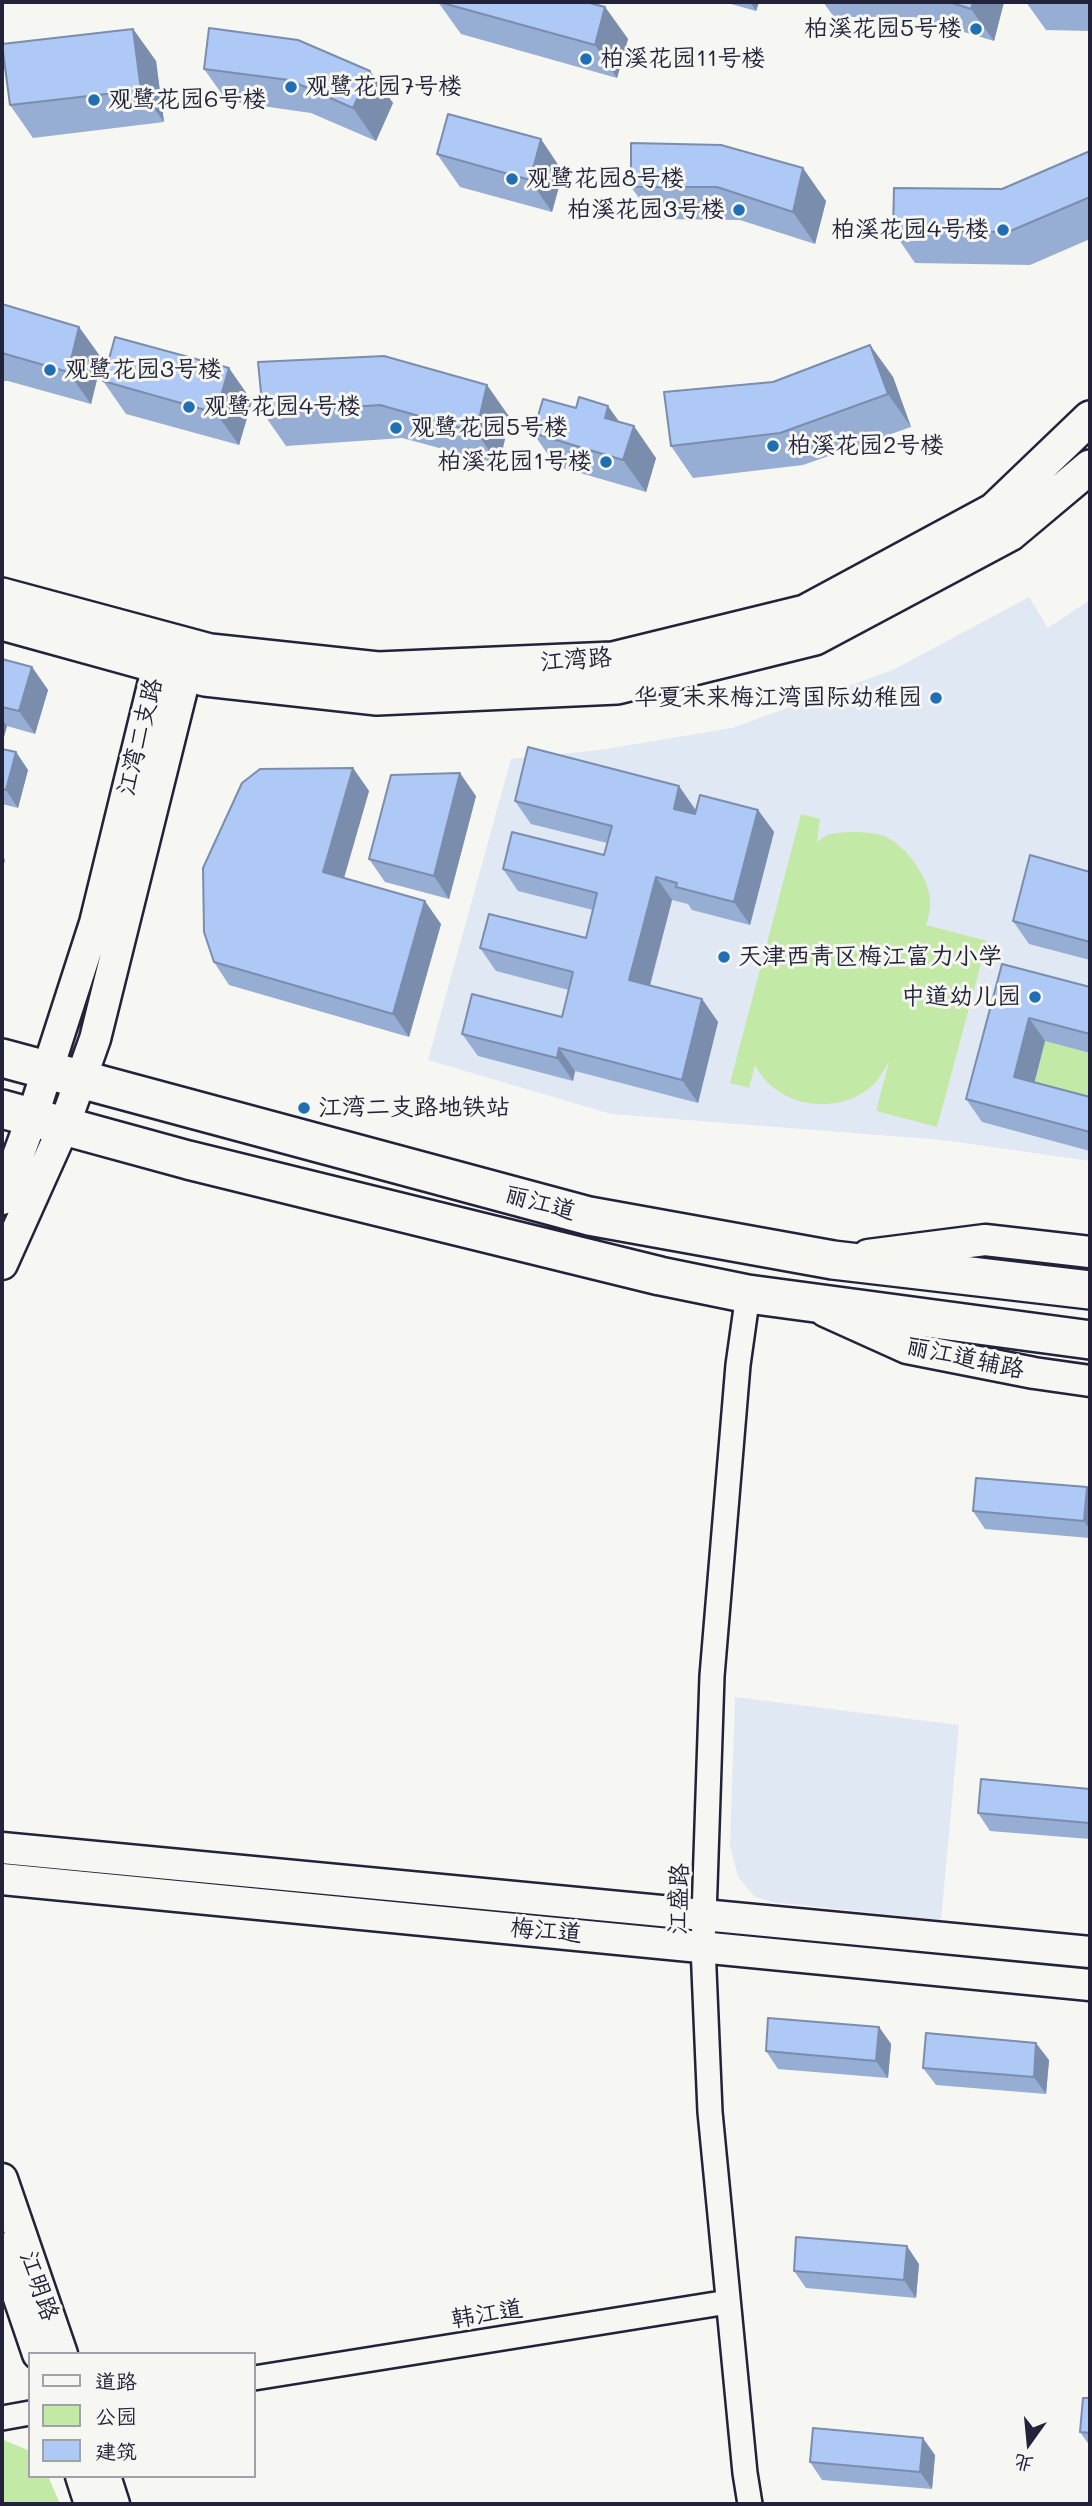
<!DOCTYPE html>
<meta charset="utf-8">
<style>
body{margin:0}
#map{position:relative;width:1092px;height:2506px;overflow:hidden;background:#f6f6f2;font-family:Mali,"LXGW WenKai TC",sans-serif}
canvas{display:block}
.frame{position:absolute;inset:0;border:4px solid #22223b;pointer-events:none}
.legend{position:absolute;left:28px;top:2352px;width:228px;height:126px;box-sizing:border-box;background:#f6f6f2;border:2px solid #a1a1a9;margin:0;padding:9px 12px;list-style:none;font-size:21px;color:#22223b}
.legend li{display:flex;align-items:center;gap:14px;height:35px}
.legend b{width:35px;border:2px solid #a1a1a9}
.north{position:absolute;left:994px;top:2408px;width:70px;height:70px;-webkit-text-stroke:5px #f6f6f2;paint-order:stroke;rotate:195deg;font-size:19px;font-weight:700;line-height:28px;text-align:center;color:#22223b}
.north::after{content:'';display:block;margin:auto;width:24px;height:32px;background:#22223b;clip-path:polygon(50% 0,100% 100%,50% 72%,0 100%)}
</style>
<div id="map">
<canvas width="1092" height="2506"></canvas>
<div class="frame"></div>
<ul class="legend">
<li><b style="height:9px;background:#f6f6f2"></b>道路</li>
<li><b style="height:19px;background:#c2eaa6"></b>公园</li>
<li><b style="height:19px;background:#aec9f6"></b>建筑</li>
</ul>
<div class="north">北</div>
</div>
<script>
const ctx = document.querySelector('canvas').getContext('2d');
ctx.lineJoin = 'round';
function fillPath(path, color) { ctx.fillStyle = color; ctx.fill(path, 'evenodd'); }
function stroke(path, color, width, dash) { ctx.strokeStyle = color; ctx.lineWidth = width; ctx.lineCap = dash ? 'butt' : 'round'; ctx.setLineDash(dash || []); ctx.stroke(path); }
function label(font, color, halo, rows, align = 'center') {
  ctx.font = font + ' Mali,"LXGW WenKai TC",sans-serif'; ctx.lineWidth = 6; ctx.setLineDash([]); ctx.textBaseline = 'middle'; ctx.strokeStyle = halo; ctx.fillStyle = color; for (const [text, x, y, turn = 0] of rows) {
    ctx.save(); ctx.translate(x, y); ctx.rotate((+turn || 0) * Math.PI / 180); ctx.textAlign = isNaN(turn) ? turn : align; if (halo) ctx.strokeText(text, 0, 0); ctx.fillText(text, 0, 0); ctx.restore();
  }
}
const built = new Path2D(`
 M 1029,597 L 1048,628 L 1090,600 L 1090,1161 L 943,1140 L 611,1114 L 428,1060 L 511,759 L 600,750 L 732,728 L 895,669 Z
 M 735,1697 L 959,1725 L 941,1920 L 773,1902 L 755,1897 L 738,1877 L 730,1846 Z`);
const green = new Path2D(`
 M 801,814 L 820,819 L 817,842 C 821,839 826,835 831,834 C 846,831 872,831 886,837 C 906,846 928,877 930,898 C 931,907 929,916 926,925 L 987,941 L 937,1127 L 876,1111 L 889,1062 C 884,1069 880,1079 873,1085 C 838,1117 777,1108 755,1065 L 749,1088 L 730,1083 Z
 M 1045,1041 L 1090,1053 L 1090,1116 L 1030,1100 Z
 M 4,2440 L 30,2451 L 30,2476 L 48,2476 L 60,2504 L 2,2504 L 2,2441 Z`);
const minor = new Path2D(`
 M 748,1294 L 738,1365 L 712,1676 L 703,1946 L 710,2112 L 745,2473 L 750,2504
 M 254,2378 L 728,2302
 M 2,2418 L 30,2413`);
const tertiary = new Path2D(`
 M 2,1199 L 32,1118 L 95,923 L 158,665 L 174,648
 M 868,1255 L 985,1240 L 1090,1252
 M 2,1264 L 64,1126 L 95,1039 L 186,673 L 181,650
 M 825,1311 L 907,1348 L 1034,1373 L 1090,1381
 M 2,1848 L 1090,1952
 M 2,1879 L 1090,1985
 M 2,2179 L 62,2354
 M 2,2248 L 38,2354
 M 81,2476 L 90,2504
 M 105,2476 L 114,2504`);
const secondary = new Path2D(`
 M 2,595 L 210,651 L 378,669 L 613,659 L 805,612 L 994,510 L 1090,418
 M 2,623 L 205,679 L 377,698 L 617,687 L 815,638 L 1010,534 L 1090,467`);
const primary = new Path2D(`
 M 2,1058 L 589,1216 L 833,1260 L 1090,1290
 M 2,1109 L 188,1160 L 660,1276 L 748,1294 L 1090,1340`);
const wall = new Path2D(`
 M 438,2 L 605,7 L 628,39 L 617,78 L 461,34 Z
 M 724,2 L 759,2 L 756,11 Z
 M 823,2 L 1004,2 L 994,41 L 914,17 L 834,17 Z
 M 1026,2 L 1090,2 L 1090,31 L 1046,30 Z
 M 133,29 L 156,61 L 164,122 L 33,138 L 10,105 Z
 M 204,69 L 370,71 L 393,103 L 376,141 L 311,113 L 227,101 Z
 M 631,143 L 826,201 L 815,244 L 740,220 L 654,219 L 631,187 Z
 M 1090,151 L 1090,239 L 1030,265 L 915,263 L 893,231 L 1002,189 Z
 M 437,154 L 563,172 L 552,212 L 460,187 Z
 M 2,304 L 79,327 L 102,359 L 91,404 L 8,381 L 2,381 Z
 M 870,345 L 893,377 L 911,427 L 803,465 L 693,478 L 671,446 L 773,382 Z
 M 103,381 L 252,401 L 239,445 L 126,414 Z
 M 487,385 L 510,418 L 499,464 L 402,438 L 286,446 L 263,413 Z
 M 619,422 L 656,458 L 646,492 L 556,466 L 533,433 Z
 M 2,659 L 32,667 L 48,690 L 35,734 L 7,726 L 2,744 Z
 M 2,749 L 16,752 L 28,770 L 18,808 L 2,804 Z
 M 353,768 L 369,791 L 344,878 L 441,924 L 409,1037 L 229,985 L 214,962 Z
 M 476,796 L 449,899 L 385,882 L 369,859 Z
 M 515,801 L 695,809 L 758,810 L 774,832 L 750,925 L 692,910 L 688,904 L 672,900 L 650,986 L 702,999 L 718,1022 L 698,1103 L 575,1071 L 573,1081 L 478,1056 L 462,1034 L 562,1017 L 569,990 L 496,971 L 480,948 L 586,938 L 593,910 L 518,891 L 503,869 L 604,855 L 607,843 L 531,824 Z
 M 1090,872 L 1090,960 L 1029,944 L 1013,921 Z
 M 1002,964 L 1090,987 L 1090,1053 L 1045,1041 L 1034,1083 L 1090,1097 L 1090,1151 L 982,1122 L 966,1099 Z
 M 1087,1487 L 1090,1492 L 1090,1538 L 985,1529 L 973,1511 Z
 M 1090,1789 L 1090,1839 L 990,1831 L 978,1813 Z
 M 879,2027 L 891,2044 L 888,2078 L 778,2069 L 766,2051 Z
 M 1049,2060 L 1046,2094 L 936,2085 L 923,2068 Z
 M 919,2264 L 916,2298 L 806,2288 L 794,2271 Z
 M 1090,2398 L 1090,2446 L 1080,2432 Z
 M 935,2455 L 932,2489 L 822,2480 L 810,2462 Z`);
const shadedWall = new Path2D(`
 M 750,2 L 759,2 L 756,11 Z
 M 973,2 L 1004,2 L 994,41 L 971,9 Z
 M 605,7 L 628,39 L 617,78 L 595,45 Z
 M 133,29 L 156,61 L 164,122 L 141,90 Z
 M 370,71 L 393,103 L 376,141 L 353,108 Z
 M 541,139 L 563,172 L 552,212 L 530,180 Z
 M 803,168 L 826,201 L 815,244 L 793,212 Z
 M 79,327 L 102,359 L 91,404 L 68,372 Z
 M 870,345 L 893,377 L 911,427 L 888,394 Z
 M 229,368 L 252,401 L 239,445 L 216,413 Z
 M 487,385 L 510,418 L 499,464 L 476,432 Z
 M 608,406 L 630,437 L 634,426 L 656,458 L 646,492 L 623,460 L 605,418 Z
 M 32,667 L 48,690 L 35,734 L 19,711 Z
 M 2,719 L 7,726 L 2,744 Z
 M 16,752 L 28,770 L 18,808 L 6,790 Z
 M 353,768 L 369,791 L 339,895 L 323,872 Z
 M 460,773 L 476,796 L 449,899 L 434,876 Z
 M 679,786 L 695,809 L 690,831 L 674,809 Z
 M 758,810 L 774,832 L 750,925 L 734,902 Z
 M 2,855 L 5,860 L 2,871 Z
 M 656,877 L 672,900 L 645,1003 L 629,980 Z
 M 425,901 L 441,924 L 409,1037 L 393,1014 Z
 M 702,999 L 718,1022 L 698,1103 L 682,1080 Z
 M 1029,1018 L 1045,1041 L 1030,1100 L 1014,1077 Z
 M 559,1048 L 575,1071 L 573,1081 L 557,1058 Z
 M 1087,1487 L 1090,1492 L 1090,1530 L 1084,1521 Z
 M 879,2027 L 891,2044 L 888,2078 L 876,2061 Z
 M 1036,2043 L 1049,2060 L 1046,2094 L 1034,2077 Z
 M 907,2246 L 919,2264 L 916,2298 L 904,2280 Z
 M 923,2438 L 935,2455 L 932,2489 L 920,2472 Z`);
const building = new Path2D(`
 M 439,2 L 586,2 L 605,7 L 595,45 Z
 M 949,2 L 973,2 L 971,9 Z
 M 209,28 L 298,40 L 370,71 L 353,108 L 289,80 L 204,69 Z
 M 133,29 L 141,90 L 10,105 L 2,44 Z
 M 448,114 L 541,139 L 530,180 L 437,154 Z
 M 631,143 L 721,145 L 803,168 L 793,212 L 717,187 L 631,187 Z
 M 1090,151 L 1090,197 L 1008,232 L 893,231 L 894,188 L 1002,189 Z
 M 2,304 L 79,327 L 68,372 L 2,353 Z
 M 115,337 L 229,368 L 216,413 L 103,381 Z
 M 870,345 L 888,394 L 780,433 L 671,446 L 664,392 L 773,382 Z
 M 384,356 L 487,385 L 476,432 L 380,405 L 263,413 L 258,362 Z
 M 579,397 L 608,406 L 605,418 L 634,426 L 623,460 L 533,433 L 543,399 L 576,408 Z
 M 2,659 L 32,667 L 19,711 L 2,707 Z
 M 528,747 L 679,786 L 674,809 L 695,814 L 700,795 L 758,810 L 734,902 L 676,887 L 677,883 L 656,877 L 629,980 L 702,999 L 682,1080 L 559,1048 L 557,1058 L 462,1034 L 472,994 L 562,1017 L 573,972 L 480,948 L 489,914 L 586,938 L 597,893 L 503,869 L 512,832 L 604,855 L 612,826 L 515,801 Z
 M 2,749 L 16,752 L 6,790 L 2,789 Z
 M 353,768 L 323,872 L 425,901 L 393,1014 L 214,962 L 204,932 L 203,868 L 242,783 L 260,769 Z
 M 460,773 L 434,876 L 369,859 L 391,775 Z
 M 1030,855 L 1090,872 L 1090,942 L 1013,921 Z
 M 1002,964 L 1090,987 L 1090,1034 L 1029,1018 L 1014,1077 L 1090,1097 L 1090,1132 L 966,1099 Z
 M 976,1478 L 1087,1487 L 1084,1521 L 973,1511 Z
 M 981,1779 L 1090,1789 L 1089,1823 L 978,1813 Z
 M 768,2018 L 879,2027 L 876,2061 L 766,2051 Z
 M 926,2033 L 1036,2043 L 1034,2077 L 923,2068 Z
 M 796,2237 L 907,2246 L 904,2280 L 794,2271 Z
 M 1083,2398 L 1090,2398 L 1090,2433 L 1080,2432 Z
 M 813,2428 L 923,2438 L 920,2472 L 810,2462 Z`);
const markers = [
 [976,29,7,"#1f6fb2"],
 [586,59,7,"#1f6fb2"],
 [291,87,7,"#1f6fb2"],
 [94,100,7,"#1f6fb2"],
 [512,179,7,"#1f6fb2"],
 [739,210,7,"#1f6fb2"],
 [1003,230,7,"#1f6fb2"],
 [50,370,7,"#1f6fb2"],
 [189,407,7,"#1f6fb2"],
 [396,428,7,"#1f6fb2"],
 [773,446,7,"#1f6fb2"],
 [606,462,7,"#1f6fb2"],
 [936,698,7,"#1f6fb2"],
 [724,957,7,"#1f6fb2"],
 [1035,997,7,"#1f6fb2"],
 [304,1108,7,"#1f6fb2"]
];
const poiNames = [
 ["柏溪花园5号楼",962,29,"right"],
 ["柏溪花园11号楼",600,59],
 ["观鹭花园7号楼",305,87],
 ["观鹭花园6号楼",108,100],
 ["观鹭花园8号楼",526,179],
 ["柏溪花园3号楼",725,210,"right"],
 ["柏溪花园4号楼",989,230,"right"],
 ["观鹭花园3号楼",64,370],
 ["观鹭花园4号楼",203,407],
 ["观鹭花园5号楼",410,428],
 ["柏溪花园2号楼",787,446],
 ["柏溪花园1号楼",592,462,"right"],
 ["华夏未来梅江湾国际幼稚园",922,698,"right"],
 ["天津西青区梅江富力小学",738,957],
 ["中道幼儿园",1021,997,"right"],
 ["江湾二支路地铁站",318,1108]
];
const streetNames = [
 ["江湾路",576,660,-4],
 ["江湾二支路",140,737,-76],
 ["丽江道",540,1203,15],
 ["丽江道辅路",965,1358,12],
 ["江盛路",679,1899,-88],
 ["梅江道",546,1931,5],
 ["江明路",39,2286,71],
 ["韩江道",487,2314,-9]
];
fillPath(built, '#e0e8f3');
fillPath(green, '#c2eaa6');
stroke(minor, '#22223b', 28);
stroke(tertiary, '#22223b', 35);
stroke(secondary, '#22223b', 38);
stroke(primary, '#22223b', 42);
stroke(minor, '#f6f6f2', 23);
stroke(tertiary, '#f6f6f2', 30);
stroke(secondary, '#f6f6f2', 33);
stroke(primary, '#f6f6f2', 37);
fillPath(wall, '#96add4');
fillPath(shadedWall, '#7a8dac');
fillPath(building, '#aec9f6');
stroke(building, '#7a8dac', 2);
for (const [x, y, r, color] of markers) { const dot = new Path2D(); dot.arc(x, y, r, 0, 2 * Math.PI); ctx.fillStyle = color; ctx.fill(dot); stroke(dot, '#f6f6f2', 2.5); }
label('24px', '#22223b', '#f6f6f2', poiNames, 'left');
label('24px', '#22223b', '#f6f6f2', streetNames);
</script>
